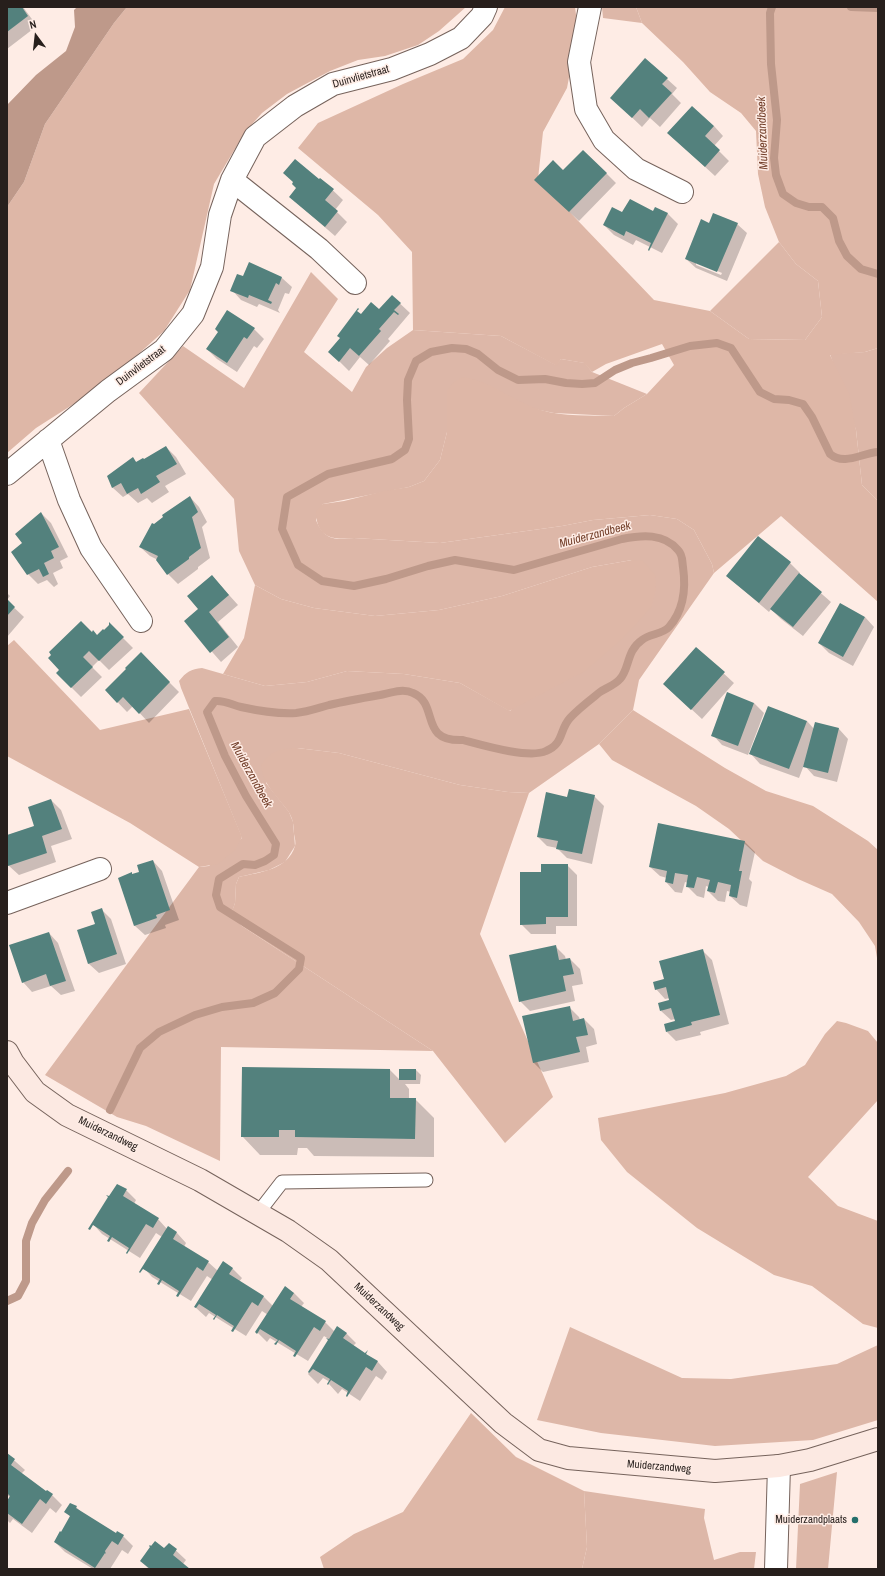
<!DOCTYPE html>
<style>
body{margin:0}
#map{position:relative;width:885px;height:1576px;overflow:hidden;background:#feece5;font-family:"Archivo Narrow",sans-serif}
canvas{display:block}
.frame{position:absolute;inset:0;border:8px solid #271f1c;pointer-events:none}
.north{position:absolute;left:16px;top:16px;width:40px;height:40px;-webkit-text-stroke:3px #feece5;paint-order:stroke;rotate:345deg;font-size:11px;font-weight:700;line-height:16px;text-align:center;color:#271f1c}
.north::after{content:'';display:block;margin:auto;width:14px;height:18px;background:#271f1c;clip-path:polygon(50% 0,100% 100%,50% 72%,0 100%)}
</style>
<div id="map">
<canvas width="885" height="1576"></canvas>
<div class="frame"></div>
<div class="north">N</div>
</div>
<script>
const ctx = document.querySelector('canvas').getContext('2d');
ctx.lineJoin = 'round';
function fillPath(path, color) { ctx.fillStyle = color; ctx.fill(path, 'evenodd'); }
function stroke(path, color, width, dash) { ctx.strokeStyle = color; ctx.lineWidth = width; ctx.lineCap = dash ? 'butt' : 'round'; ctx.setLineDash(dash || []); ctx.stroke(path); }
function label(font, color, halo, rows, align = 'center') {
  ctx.font = font + ' "Archivo Narrow",sans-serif'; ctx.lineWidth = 3; ctx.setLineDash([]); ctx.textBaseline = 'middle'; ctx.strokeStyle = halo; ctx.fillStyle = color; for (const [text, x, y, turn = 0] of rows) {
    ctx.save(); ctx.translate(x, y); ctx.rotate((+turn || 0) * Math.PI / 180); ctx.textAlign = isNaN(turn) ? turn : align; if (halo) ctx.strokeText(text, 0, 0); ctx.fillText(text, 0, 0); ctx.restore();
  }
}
const green = new Path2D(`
 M 602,7 L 636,7 L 642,23 L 603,18 Z
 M 779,242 L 796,264 L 818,281 L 822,317 L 805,340 L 749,339 L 710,311 Z
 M 311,272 L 338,299 L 304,352 L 352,392 L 366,367 L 387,348 L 413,330 L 501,336 L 556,365 L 561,359 L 585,363 L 592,372 L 647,394 L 624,408 L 614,416 L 554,413 L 447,391 L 447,432 L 440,460 L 424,481 L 409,487 L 323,504 L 316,520 C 324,540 334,540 354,538 L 440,543 L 562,526 L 593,520 L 650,515 L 677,519 L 694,530 L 712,564 L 714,573 L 639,680 L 633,710 L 599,744 L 529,793 L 508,792 L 460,785 L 339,753 L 297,748 L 266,783 L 289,812 L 293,822 L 295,846 L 285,862 L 269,870 L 239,877 L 236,884 L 235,903 L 231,915 L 242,926 L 433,1051 L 221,1047 L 220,1161 L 146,1126 L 117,1117 L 45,1075 L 199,867 L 209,866 L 242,838 L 181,688 L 179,681 C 186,672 191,669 202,668 L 265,686 L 307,682 L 347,671 L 404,674 L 460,683 L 510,711 L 632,560 L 592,567 L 502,596 L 439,610 L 375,616 L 314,608 L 281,599 L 255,585 L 239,551 L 234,499 L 139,393 L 183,346 L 244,388 Z
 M 878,348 L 878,501 L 862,485 L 856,430 L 830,354 L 865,352 Z
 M 570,1327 L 682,1378 L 731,1379 L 837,1364 L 878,1345 L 878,1420 L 813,1440 L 715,1446 L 601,1433 L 537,1420 Z
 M 837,1472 L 828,1569 L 796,1569 L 800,1484 Z
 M 584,1491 L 705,1509 L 704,1518 L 714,1560 L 740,1552 L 756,1552 L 754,1569 L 582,1569 L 587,1547 Z`);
const forest = new Path2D(`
 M 127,7 L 466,7 L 439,31 L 418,45 L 385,56 L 358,60 L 330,71 L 287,94 L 262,113 L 245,132 L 214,184 L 190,290 L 164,331 L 105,384 L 36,428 L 7,453 L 7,207 L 24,182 L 45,124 L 114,23 Z
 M 505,7 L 575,7 L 578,30 L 567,88 L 543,132 L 538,179 L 654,300 L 710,311 L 749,339 L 805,340 L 822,317 L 818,281 L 796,264 L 779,242 L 765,207 L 758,174 L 756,131 L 741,113 L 710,92 L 683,62 L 642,23 L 636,7 L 878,7 L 878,348 L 865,352 L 830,355 L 849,393 L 856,430 L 862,485 L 878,501 L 878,602 L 781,516 L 714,573 L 712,564 L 694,530 L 677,519 L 650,515 L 593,520 L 562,526 L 440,543 L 354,538 C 332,540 316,538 316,511 L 323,504 L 344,501 L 384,491 L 409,487 L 424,481 L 440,460 L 447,432 L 447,391 L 454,382 L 463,377 C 491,381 514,402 541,410 C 564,417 590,415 614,416 L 624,408 L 647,394 L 674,365 L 662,344 L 606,364 L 592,372 L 584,363 L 561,359 L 557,366 L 501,336 L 413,330 L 412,252 L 378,215 L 298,148 L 318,123 L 403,84 L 463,59 L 493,30 Z
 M 632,560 L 643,561 L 655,575 L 656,590 L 652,606 L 638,622 L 622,639 L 585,671 L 509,711 L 460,683 L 404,674 L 347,671 L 307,682 L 265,686 L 223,674 L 244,638 L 255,585 L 281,599 L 314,608 L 375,616 L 439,610 L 502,596 L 592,567 Z
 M 14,640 L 100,730 L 189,709 L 242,837 L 236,849 L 218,864 L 199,867 L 130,823 L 7,756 L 7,646 Z
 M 633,710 L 725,768 L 766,791 L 813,806 L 868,841 L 878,850 L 878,964 L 875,946 L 859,922 L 832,894 L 798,879 L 763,861 L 729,829 L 696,806 L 612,760 L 599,744 Z
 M 297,748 L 339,753 L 460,785 L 508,792 L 529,793 L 480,934 L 553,1097 L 505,1143 L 433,1051 L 242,926 L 231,914 L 235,903 L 236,884 L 239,877 C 260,872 288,870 295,846 C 296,843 295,838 294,834 C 294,826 293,818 288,811 C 277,796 263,785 261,765 C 272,750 280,749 297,748 Z
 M 837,1021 L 846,1023 L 868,1031 L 878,1043 L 878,1100 L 808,1177 L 838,1206 L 878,1221 L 878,1328 L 863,1324 L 812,1286 L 774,1275 L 697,1228 L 627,1172 L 601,1140 L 598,1118 L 725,1093 L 786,1076 L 805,1065 L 825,1034 Z
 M 471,1413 L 516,1457 L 584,1491 L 587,1547 L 582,1569 L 324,1569 L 320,1557 L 354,1534 L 403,1512 Z`);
const water = new Path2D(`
 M 77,7 L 127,7 L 114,23 L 45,124 L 24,182 L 7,207 L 7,105 L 36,75 L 66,51 L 75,27 L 74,10 Z`);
const shadow = new Path2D(`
 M 7,7 L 23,7 L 37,26 L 7,49 Z
 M 667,79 L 677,88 L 672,94 L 681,103 L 660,127 L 650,118 L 642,127 L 621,107 Z
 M 714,126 L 723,136 L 714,146 L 729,161 L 715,176 L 668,133 Z
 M 563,171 L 606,173 L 616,183 L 579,221 L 545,189 Z
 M 321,179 L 343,200 L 335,210 L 347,222 L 335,236 L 290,197 L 298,188 Z
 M 656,208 L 668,214 L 678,224 L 662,253 L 636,240 L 633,245 L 614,235 L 604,225 L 623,214 L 654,212 Z
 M 709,224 L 737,224 L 747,233 L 727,281 L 696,268 L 686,259 ZM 696,262 L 722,273 L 721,275 L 696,265 Z
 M 250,264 L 282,278 L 292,287 L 289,294 L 285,293 L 278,310 L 280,313 L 259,304 L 257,307 L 241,300 L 232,290 L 244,278 Z
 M 392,296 L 410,313 L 388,339 L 390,341 L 369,365 L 360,357 L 349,371 L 339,361 L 361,315 L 379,310 Z
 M 254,329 L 264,339 L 257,348 L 254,346 L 237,372 L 217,359 L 207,349 Z
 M 166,447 L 176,457 L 186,474 L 165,486 L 169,492 L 152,503 L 147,498 L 138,503 L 128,494 L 123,497 L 113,488 L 108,476 L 133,458 L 137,463 L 144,460 Z
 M 190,497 L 199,507 L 207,522 L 202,527 L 210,558 L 198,567 L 198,569 L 178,584 L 168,574 L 158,560 L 150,556 L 140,547 L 154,525 Z
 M 41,513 L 51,523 L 68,557 L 60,561 L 63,568 L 53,573 L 58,584 L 54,587 L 47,580 L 38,584 L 28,574 L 24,543 Z
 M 758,537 L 790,563 L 800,573 L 799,574 L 831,602 L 803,636 L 781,619 L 771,609 L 769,612 L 727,576 Z
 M 212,576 L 238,605 L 218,622 L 238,647 L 221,662 L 185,621 L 200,609 Z
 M 7,593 L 10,596 L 7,600 Z
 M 7,601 L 24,617 L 7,637 Z
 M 865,617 L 874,627 L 853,666 L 829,653 L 819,643 Z
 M 110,625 L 133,648 L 109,670 L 99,660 L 92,667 L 102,677 L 81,697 L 57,673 L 92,633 L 97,636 Z
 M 696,648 L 734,683 L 702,719 L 674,693 Z
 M 141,654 L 179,692 L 149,723 L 133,706 L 127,712 L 106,690 Z
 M 754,703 L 764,713 L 748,755 L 722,745 L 713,735 Z
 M 807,721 L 814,729 L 816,723 L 839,729 L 848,739 L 837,782 L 814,776 L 804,765 L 799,778 L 760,764 L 751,754 Z
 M 594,796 L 604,806 L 592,864 L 567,858 L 557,848 L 547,846 L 538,837 L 568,798 Z
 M 51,800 L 61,810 L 72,839 L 51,846 L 56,862 L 19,875 L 9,866 L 7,860 L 7,836 L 36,826 Z
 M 659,824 L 745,842 L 755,852 L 749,879 L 752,882 L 747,907 L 740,905 L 730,896 L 731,892 L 727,891 L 725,902 L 718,901 L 708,891 L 709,887 L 706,886 L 704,898 L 697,896 L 687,886 L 688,883 L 685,882 L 682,893 L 675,892 L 666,882 L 667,878 L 660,876 L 650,867 Z
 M 153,861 L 162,871 L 179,920 L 165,925 L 166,928 L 145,935 L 135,926 L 133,875 L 140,873 Z
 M 567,865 L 577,875 L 577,926 L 556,926 L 556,934 L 531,934 L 521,924 L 542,873 Z
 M 101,909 L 111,919 L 126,964 L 99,973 L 89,964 L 96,925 Z
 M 49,933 L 58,943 L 75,991 L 61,995 L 51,986 L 32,992 L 23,982 Z
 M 555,946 L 565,956 L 566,960 L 570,959 L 580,969 L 583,984 L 572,986 L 575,1001 L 530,1011 L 520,1001 Z
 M 702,950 L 712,960 L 729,1024 L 700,1032 L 701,1035 L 676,1041 L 667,1032 L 676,1022 L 675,1019 L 671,1020 L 661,1011 L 671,1001 L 670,998 L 665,999 L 656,989 L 665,980 Z
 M 569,1007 L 579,1017 L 580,1020 L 584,1019 L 594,1029 L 597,1044 L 586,1047 L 589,1062 L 543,1072 L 533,1062 Z
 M 243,1068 L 390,1070 L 400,1080 L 416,1070 L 421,1075 L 420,1084 L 405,1084 L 409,1089 L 409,1099 L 415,1099 L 434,1118 L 434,1157 L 314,1156 L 307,1148 L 298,1148 L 297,1155 L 260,1155 L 242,1136 Z
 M 126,1190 L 136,1200 L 134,1204 L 158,1219 L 167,1229 L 177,1233 L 186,1243 L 184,1247 L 208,1262 L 218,1271 L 232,1268 L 242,1278 L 239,1282 L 264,1297 L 273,1306 L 285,1288 L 294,1293 L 304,1303 L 301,1307 L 325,1322 L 335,1332 L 346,1333 L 356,1343 L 353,1346 L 378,1362 L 387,1372 L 382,1380 L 376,1376 L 360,1401 L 342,1389 L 338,1394 L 329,1384 L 330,1382 L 323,1378 L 318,1384 L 308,1374 L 330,1340 L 324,1336 L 308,1361 L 270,1338 L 267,1342 L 257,1332 L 268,1315 L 262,1311 L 246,1336 L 209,1313 L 206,1317 L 195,1307 L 213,1280 L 207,1276 L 191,1301 L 152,1277 L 143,1267 L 162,1237 L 156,1233 L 140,1258 L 102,1234 L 93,1224 Z
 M 7,1454 L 25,1470 L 21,1474 L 46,1493 L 47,1491 L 52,1495 L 62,1505 L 56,1513 L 50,1508 L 32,1533 L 13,1519 L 10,1523 L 7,1520 L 7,1503 L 11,1498 L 7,1495 Z
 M 76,1507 L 82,1513 L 117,1534 L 118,1533 L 123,1536 L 133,1546 L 128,1554 L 122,1550 L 110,1569 L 93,1569 L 65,1552 L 55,1542 L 71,1517 L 66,1512 Z
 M 169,1544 L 186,1560 L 183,1564 L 189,1569 L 149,1569 L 141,1561 L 164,1550 Z`);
const stream = new Path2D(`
 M 772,7 L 770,13 L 771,64 L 777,120 L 774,158 L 776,175 L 783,194 L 796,203 L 809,207 L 822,207 L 833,218 L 839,241 L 847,256 L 861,269 L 878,274
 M 851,7 L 878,8
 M 110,1110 L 140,1048 L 159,1032 L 195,1015 L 222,1007 L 253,1003 L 275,993 L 299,969 L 301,958 L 220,907 L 216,895 L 219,879 L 243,864 L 255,865 L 265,861 L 274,855 L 276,844 L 246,796 L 225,756 L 207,712 L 215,701 C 225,700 232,705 241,707 C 259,711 278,714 296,713 C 307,712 318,708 329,705 C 346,701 363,698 380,695 C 390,693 403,688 413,693 C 440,704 418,742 463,740 C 482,745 529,759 546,751 C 564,744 559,730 570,718 C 578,709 590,700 600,692 C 606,688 615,685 620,679 C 630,668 626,651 642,640 C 649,634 663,634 669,627 C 684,610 686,588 683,567 C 682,561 683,555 678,550 C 664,533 642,535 622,539 L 514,570 L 455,560 L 428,566 L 386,579 L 354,586 L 322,581 L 298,565 L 282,529 L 287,497 L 328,474 L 392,459 L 405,450 L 409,439 L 407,400 L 408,380 L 416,361 L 431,352 L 452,348 L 466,349 L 478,354 L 498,370 L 518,380 L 545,379 L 566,383 L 582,384 L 595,383 L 615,370 L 632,363 L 651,358 L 690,346 L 717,343 L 731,348 L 760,392 L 774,399 L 789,400 L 803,404 L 812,417 L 830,454 C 844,466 862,453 878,452
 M 7,1301 L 18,1296 L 26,1281 L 26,1241 L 32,1223 L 45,1200 L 68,1171`);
const building = new Path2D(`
 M 7,7 L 22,7 L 28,16 L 7,32 Z
 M 645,58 L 668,78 L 662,84 L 672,93 L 649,118 L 640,109 L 632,118 L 610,98 Z
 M 692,106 L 714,126 L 705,136 L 720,150 L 705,167 L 667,133 Z
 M 583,150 L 607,173 L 569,212 L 534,180 L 553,160 L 563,170 Z
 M 295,159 L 319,179 L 320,178 L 334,189 L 325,200 L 338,211 L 325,227 L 289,197 L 296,188 L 292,184 L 293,182 L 283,173 Z
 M 630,199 L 653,211 L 655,207 L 668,213 L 649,251 L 648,250 L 651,243 L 626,231 L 624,236 L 603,225 L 612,207 L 622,212 Z
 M 713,213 L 738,223 L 717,272 L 685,259 L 701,219 L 709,223 Z
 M 249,262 L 282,277 L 279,285 L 276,283 L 268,300 L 272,302 L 271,304 L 249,295 L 248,298 L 230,291 L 237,274 L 243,276 Z
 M 392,295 L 401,303 L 394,310 L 399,314 L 398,315 L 394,312 L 379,329 L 381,331 L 359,356 L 350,348 L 339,362 L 328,352 L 340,338 L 337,336 L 358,308 L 359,309 L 357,311 L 361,314 L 371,302 L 379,309 Z
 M 227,310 L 255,328 L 247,339 L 244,337 L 227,363 L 206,349 L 218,332 L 215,329 Z
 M 166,446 L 177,464 L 156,476 L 160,482 L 141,494 L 138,488 L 127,494 L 121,483 L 112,488 L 107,476 L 133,457 L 136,462 L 143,458 L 144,459 Z
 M 190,496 L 198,512 L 192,517 L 201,548 L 189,557 L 189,559 L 167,575 L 156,560 L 158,556 L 139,547 L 152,523 L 154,524 L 163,517 L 162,515 Z
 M 41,512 L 59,547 L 51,551 L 54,558 L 44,563 L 49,574 L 43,577 L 39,569 L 27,575 L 11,552 L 22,543 L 15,534 Z
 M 758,536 L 791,562 L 759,603 L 726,576 Z
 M 799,573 L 822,592 L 793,627 L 770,609 Z
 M 212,575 L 229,595 L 209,612 L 229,637 L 210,653 L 184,621 L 198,609 L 187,596 Z
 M 7,599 L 15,607 L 7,616 Z
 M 840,603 L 865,617 L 843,657 L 818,643 Z
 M 81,621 L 92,632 L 93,630 L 97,635 L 103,629 L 104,630 L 109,625 L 109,622 L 124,637 L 99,661 L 89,651 L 83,657 L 93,667 L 71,688 L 56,673 L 59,670 L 48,658 L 51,655 L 49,652 Z
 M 696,647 L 725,672 L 691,710 L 663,684 Z
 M 141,652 L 170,682 L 139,714 L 123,697 L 117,703 L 105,690 L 126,669 L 125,668 Z
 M 727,692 L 754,703 L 738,746 L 711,736 Z
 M 768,706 L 807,721 L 789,769 L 749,754 Z
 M 815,722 L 839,728 L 828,773 L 803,767 Z
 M 569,789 L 595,795 L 582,854 L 556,849 L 558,841 L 537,837 L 546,792 L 567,797 Z
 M 51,799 L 62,829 L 42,836 L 47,853 L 8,866 L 7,835 L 34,826 L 28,807 Z
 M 658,823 L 745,841 L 739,871 L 742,871 L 737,898 L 729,896 L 731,885 L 718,882 L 715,893 L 707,891 L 710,880 L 697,877 L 694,888 L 686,887 L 688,875 L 675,873 L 673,884 L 665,882 L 667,871 L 649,867 Z
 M 153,860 L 170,910 L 156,915 L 157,918 L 134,926 L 118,878 L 132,872 L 132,874 L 139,872 L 137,865 Z
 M 541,864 L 568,864 L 568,917 L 546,917 L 546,924 L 520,925 L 520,872 L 541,872 Z
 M 102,908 L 117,954 L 88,964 L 77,930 L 95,924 L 91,912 Z
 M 49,932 L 66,981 L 50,986 L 46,974 L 22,983 L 9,945 Z
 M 556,945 L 559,960 L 570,958 L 574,974 L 563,976 L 566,991 L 519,1002 L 509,955 Z
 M 703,949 L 720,1015 L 691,1022 L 692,1025 L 666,1032 L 664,1024 L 675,1021 L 671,1008 L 660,1011 L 658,1003 L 669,1000 L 666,987 L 655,990 L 653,982 L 664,979 L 659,961 Z
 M 570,1006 L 573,1021 L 584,1018 L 588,1035 L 576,1037 L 580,1052 L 533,1063 L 522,1016 Z
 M 242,1067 L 390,1069 L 390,1098 L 416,1098 L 415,1139 L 295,1137 L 295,1130 L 279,1130 L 279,1137 L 241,1137 Z
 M 399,1069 L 416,1069 L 416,1080 L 399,1080 Z
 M 117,1184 L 127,1189 L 123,1196 L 159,1218 L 153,1228 L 146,1224 L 127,1254 L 126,1253 L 129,1248 L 112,1237 L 109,1242 L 107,1241 L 110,1236 L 93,1225 L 90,1230 L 88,1229 L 108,1197 L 106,1195 L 109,1196 Z
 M 168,1226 L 177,1232 L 173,1239 L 209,1261 L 203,1271 L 197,1267 L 178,1297 L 176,1296 L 179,1291 L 162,1280 L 159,1285 L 157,1284 L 160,1279 L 143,1269 L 140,1273 L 139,1272 Z
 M 223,1261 L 233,1268 L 229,1274 L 264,1296 L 258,1306 L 252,1302 L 233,1332 L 231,1331 L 234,1326 L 217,1315 L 214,1320 L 213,1319 L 216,1315 L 199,1304 L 196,1308 L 194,1307 Z
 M 285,1286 L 294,1293 L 290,1299 L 326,1321 L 320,1331 L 314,1327 L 295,1357 L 293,1356 L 296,1351 L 279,1340 L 276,1345 L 274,1344 L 278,1340 L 260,1329 L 257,1334 L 255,1332 Z
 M 337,1326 L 347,1333 L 343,1338 L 365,1353 L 368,1350 L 366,1354 L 378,1361 L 372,1371 L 366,1367 L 347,1397 L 346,1396 L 348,1391 L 331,1380 L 328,1385 L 327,1384 L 330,1379 L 313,1369 L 309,1373 L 308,1372 L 328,1340 L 326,1338 L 329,1339 Z
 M 7,1453 L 15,1459 L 11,1465 L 46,1491 L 47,1490 L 53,1494 L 46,1504 L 40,1499 L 22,1524 L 7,1513 L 7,1501 L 10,1496 L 7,1493 Z
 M 70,1503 L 77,1506 L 76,1508 L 116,1533 L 117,1531 L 124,1535 L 118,1545 L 112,1541 L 105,1551 L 106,1554 L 105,1553 L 95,1568 L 54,1542 L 60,1531 L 61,1532 L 70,1516 L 64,1512 Z
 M 155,1541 L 164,1548 L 169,1543 L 177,1549 L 173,1555 L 190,1569 L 150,1569 L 140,1561 L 150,1547 L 149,1546 L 150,1545 L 151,1546 Z`);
const lane = new Path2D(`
 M 258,1213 L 282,1182 L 426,1180`);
const street = new Path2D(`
 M 590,7 L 579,62 L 586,109 L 604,140 L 636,169 L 682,192
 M 232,180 L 319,249 L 355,283
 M 48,440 L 69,500 L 91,548 L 141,621
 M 7,474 L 108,391 L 164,350 L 193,314 L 212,267 L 220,215 L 232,180 L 255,137 L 295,106 L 333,84 L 392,69 L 430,54 L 461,38 L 482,16 L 486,7
 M 7,903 L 100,869
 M 776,1569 L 779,1466`);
const secondary = new Path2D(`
 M 7,1052 L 13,1063 L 35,1092 L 67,1115 L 200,1180 L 288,1231 L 329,1260 L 503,1423 L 539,1450 L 568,1458 L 715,1471 L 779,1466 L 810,1460 L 878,1439`);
const markers = [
 [855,1520,4,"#246e6a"]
];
const streetNames = [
 ["Duinvlietstraat",361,77,-16],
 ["Duinvlietstraat",141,366,-37],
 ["Muiderzandweg",108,1134,26],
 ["Muiderzandweg",379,1307,43],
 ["Muiderzandweg",659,1467,5]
];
const poiNames = [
 ["Muiderzandplaats",847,1520]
];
const waterNames = [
 ["Muiderzandbeek",763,133,-92],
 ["Muiderzandbeek",595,535,-15],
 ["Muiderzandbeek",251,775,61]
];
fillPath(green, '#ddb7a8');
fillPath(forest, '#deb7a7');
fillPath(water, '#be998a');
fillPath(shadow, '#0003');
stroke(stream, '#be998a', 8);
fillPath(building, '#53817d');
stroke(lane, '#76635c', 15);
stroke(street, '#76635c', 24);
stroke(secondary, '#76635c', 24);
stroke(lane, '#fff', 13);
stroke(street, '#fff', 22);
stroke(secondary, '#fce9e2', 22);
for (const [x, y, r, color] of markers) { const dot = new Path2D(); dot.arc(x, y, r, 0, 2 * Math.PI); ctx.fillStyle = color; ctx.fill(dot); stroke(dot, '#feece5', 1.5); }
label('11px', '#271f1c', '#feece5', streetNames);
label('11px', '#271f1c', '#feece5', poiNames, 'right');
label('italic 12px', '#723e29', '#feece5', waterNames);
</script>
